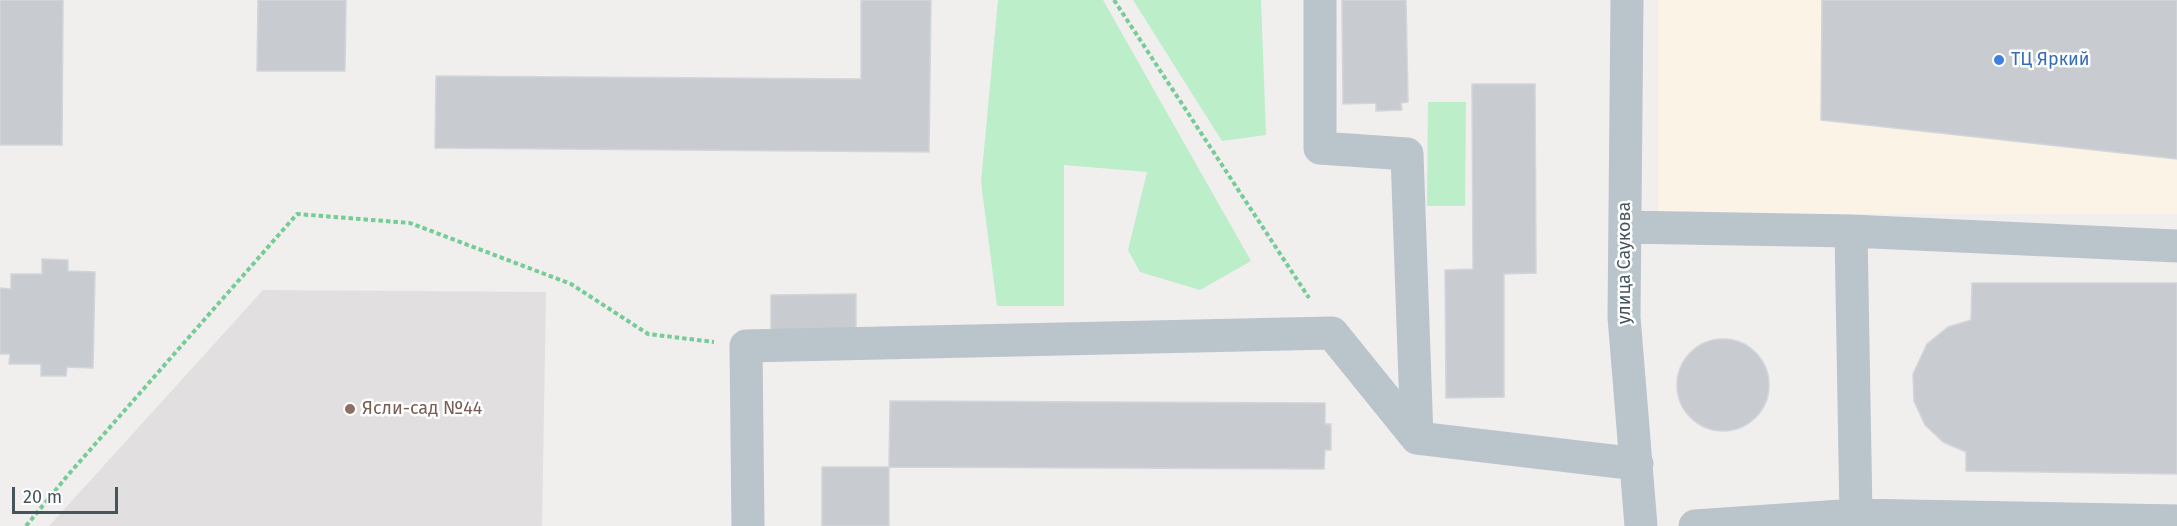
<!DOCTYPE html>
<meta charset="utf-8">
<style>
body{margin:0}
#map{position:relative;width:2177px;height:526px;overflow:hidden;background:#f1eeee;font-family:"Fira Sans",sans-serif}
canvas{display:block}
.scale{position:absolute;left:12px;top:487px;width:106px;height:27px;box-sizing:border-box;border:3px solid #46545b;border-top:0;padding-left:8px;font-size:18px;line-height:21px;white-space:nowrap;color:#46545b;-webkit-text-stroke:4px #fff;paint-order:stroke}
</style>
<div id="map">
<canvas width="2177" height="526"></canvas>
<div class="scale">20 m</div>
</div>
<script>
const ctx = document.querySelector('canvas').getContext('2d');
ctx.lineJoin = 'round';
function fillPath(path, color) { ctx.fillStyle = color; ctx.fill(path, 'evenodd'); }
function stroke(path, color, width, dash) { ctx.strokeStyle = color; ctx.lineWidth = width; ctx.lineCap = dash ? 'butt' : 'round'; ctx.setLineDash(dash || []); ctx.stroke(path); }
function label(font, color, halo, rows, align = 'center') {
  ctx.font = font + ' "Fira Sans",sans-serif'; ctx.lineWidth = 5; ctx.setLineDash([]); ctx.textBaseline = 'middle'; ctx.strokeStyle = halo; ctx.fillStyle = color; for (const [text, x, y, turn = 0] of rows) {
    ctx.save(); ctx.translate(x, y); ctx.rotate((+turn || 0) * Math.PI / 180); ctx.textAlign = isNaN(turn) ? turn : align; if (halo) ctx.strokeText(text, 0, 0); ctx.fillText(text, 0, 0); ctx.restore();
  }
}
const commercial = new Path2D(`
 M 1658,0 L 2177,0 L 2177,214 L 1658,214 Z`);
const education = new Path2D(`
 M 263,290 L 546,292 L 542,526 L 49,526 Z`);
const green = new Path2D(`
 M 998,0 L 1103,0 L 1251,261 L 1200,290 L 1140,272 L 1128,250 L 1147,172 L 1064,165 L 1064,306 L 997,306 L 981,182 Z
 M 1133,0 L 1261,0 L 1266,135 L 1222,141 Z
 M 1428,102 L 1466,102 L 1465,206 L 1427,206 Z`);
const building = new Path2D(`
 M 0,0 L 63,0 L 62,145 L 0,145 Z
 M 258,0 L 346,0 L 345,71 L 257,71 Z
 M 861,0 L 931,0 L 929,152 L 435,148 L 436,76 L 861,79 Z
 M 1342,0 L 1406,0 L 1408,102 L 1401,103 L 1402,110 L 1376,111 L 1376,103 L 1343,104 Z
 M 1822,0 L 2177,0 L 2177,159 L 1821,120 Z
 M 1472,84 L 1535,84 L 1536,273 L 1504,274 L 1504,397 L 1446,398 L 1445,270 L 1473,269 Z
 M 42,259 L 68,260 L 68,271 L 95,272 L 93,368 L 67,367 L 66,376 L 41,376 L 41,364 L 9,364 L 10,354 L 0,354 L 0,288 L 11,289 L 11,274 L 42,274 Z
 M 1972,283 L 2177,283 L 2177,474 L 1966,471 L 1966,452 L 1943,442 L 1925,425 L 1914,401 L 1913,374 L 1927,344 L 1948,327 L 1971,320 Z
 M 856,294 L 856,334 L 771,334 L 771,295 Z
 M1677 385a46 46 0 1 1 92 0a46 46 0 1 1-92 0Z
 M 890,401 L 1325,403 L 1325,424 L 1331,424 L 1331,450 L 1325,450 L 1324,469 L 889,467 Z
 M 822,467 L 889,467 L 889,526 L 822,526 Z`);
const path = new Path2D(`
 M 1114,0 L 1309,298
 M 26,526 L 68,475 L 297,214 L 410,223 L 571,284 L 648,334 L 714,342`);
const minor = new Path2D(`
 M 1320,0 L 1320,148 L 1407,154 L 1417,438
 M 1627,0 L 1624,317 L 1641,526
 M 1625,227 L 1851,231
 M 1856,515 L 2177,521
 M 748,526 L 746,346 L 1332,333 L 1417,438 L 1637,464
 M 1695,526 L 1856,515 L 1851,231 L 2177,246`);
const markers = [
 [1999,60,6,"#3f7fe0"],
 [350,409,6,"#8d6e63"]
];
const shopNames = [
 ["ТЦ Яркий",2011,60]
];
const streetNames = [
 ["улица Саукова",1625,263,-90]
];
const educationNames = [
 ["Ясли-сад №44",362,409]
];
fillPath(commercial, '#fcf3e7');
fillPath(education, '#e2dfe0');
fillPath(green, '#bceeca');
fillPath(building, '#c8ccd1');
stroke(building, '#d2d5da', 1.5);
stroke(path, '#75cc97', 4, [4.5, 3]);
stroke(minor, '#b9c4cb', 33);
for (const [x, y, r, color] of markers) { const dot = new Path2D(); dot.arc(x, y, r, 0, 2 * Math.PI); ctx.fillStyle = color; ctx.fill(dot); stroke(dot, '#fff', 2); }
label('18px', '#366cbe', '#fff', shopNames, 'left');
label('18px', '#46545b', '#fff', streetNames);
label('18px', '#785e54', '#fff', educationNames, 'left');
</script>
